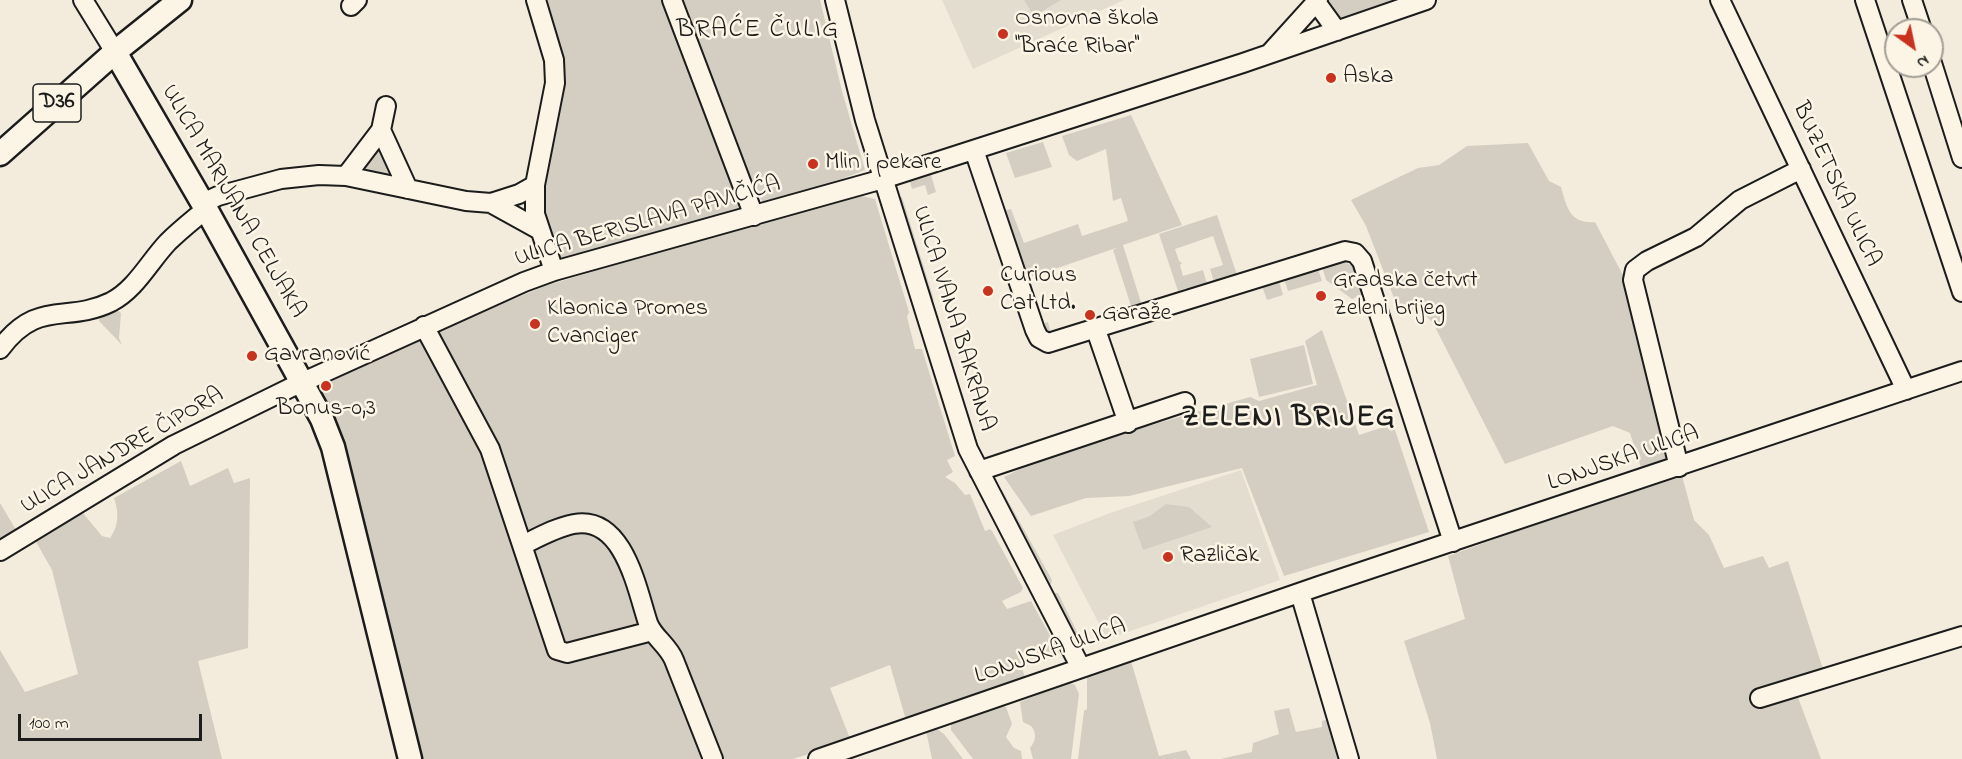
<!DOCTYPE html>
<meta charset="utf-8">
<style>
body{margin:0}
#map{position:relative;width:1962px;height:759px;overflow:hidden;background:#f3ecdd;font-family:"Indie Flower",sans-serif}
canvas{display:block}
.north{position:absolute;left:1884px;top:18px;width:60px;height:60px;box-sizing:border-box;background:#fcf5e5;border:2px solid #a29e95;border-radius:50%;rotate:147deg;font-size:16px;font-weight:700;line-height:24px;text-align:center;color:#1c1c1c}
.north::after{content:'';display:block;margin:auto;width:21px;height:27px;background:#c8321e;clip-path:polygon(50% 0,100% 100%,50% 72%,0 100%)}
.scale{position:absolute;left:18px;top:714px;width:184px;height:27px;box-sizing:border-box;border:3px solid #1c1c1c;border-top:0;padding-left:8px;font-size:18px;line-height:21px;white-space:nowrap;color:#1c1c1c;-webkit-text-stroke:4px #fcf5e5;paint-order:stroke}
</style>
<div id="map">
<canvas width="1962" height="759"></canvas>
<div class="north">N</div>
<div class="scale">100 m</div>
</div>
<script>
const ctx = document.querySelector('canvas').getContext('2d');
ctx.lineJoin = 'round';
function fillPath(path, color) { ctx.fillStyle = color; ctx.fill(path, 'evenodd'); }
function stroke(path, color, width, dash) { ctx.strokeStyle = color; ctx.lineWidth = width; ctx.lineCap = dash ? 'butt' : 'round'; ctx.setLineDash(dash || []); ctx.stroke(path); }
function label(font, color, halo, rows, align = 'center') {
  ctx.font = font + ' "Indie Flower",sans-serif'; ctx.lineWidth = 5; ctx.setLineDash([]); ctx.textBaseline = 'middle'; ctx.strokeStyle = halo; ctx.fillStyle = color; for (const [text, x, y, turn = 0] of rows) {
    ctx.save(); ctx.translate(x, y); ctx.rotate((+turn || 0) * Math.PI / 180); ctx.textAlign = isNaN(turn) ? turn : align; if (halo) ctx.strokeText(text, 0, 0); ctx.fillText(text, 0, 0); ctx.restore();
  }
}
const built = new Path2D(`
 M 942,0 L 1124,0 L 973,69 Z
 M 1241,470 L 1280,580 L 1107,639 L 1053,535 L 1110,513 Z`);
const green = new Path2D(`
 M 543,0 L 666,0 L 743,201 L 742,212 L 561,265 L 544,234 L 541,192 L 552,143 Z
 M 679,0 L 820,0 L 842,91 L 865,170 L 778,203 L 763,202 L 752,189 Z
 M 1024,0 L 1061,0 L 1034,16 Z
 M 1326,0 L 1405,0 L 1342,21 L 1332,16 Z
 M 1131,115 L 1182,225 L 1123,245 L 1144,312 L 1047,339 L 1041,325 L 1048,322 L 1051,335 L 1131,306 L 1113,250 L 1119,247 L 1025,279 L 1001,211 L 1011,209 L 1024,243 L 1078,224 L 1082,236 L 1128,221 L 1121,198 L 1113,201 L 1106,149 L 1077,161 L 1069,155 L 1062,136 Z
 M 380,142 L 395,179 L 362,172 L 361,168 Z
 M 1043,142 L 1052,167 L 1015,178 L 1006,153 Z
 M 1528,143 L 1549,181 L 1561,187 C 1567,208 1570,224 1595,222 L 1626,281 L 1670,456 L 1668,462 L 1642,471 L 1630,433 L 1613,426 L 1505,464 L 1433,323 C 1422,310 1416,312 1401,316 L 1366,226 L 1351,200 L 1418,168 L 1439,165 L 1467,146 Z
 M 931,175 L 936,192 L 928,195 L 925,185 L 912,189 L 910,182 Z
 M 862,196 L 875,199 L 909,312 L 907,317 L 915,349 L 922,349 L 955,456 L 947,460 L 953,472 L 945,477 L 955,483 L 965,495 L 970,494 L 985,531 L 990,529 L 992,531 L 1023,588 L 1021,592 L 1002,601 L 1007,609 L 1031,601 L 1059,652 L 1057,655 L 1022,668 L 1026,680 L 906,720 L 890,665 L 830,688 L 851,741 L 793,759 L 418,759 L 317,388 L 411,342 L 545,286 L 702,239 Z
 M 902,197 L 934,300 L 928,297 L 897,198 Z
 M 1217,215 L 1239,281 L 1216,288 L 1210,269 L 1223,265 L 1213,236 L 1175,249 L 1179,261 L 1182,263 L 1180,265 L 1183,276 L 1203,270 L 1209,291 L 1189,297 L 1186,288 L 1178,291 L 1159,234 Z
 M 1340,261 C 1358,265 1360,278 1366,293 L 1352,299 L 1326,280 L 1322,266 Z
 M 1318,269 L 1322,281 L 1288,291 L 1284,279 Z
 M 1279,281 L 1283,295 L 1267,300 L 1262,286 Z
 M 114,308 L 121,313 L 119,338 L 122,345 L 99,321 L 100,316 Z
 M 1322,330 L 1359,435 L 1393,424 L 1429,532 L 1284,576 L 1242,468 L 1129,496 L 1086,498 L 1031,516 L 1004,477 L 1026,466 L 1028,460 L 1250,397 L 1259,401 L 1317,385 L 1305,341 Z
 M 1304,345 L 1313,384 L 1259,397 L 1250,359 Z
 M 181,461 L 190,486 L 228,468 L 234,483 L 250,478 L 248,648 L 198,661 L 222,759 L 0,759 L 0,650 L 25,692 L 78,674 L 52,570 L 35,540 L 82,512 L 102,536 L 110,538 C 119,525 119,513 114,498 Z
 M 1681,472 L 1694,520 L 1709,535 L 1724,568 L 1763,556 L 1769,568 L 1788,561 L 1824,672 L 1793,684 L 1821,759 L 1437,759 L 1430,723 L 1404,641 L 1465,619 L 1448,556 Z
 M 1002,490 L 1052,580 L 1051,584 L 1047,586 L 997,493 Z
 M 0,503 L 19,535 L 0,547 Z
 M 1166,504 L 1189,507 L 1212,527 L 1143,550 L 1133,522 L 1150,516 Z
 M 1050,593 L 1058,593 L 1080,638 L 1075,640 Z
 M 1131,661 L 1159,756 L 1186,750 L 1191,759 L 1078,759 L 1084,711 L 1087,709 L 1087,677 Z
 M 1068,682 L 1075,685 L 1079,694 L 1071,759 L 1033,759 L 1030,748 C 1036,741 1037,733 1031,726 L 1023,722 L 1020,702 Z
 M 1000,705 L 1006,707 L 1012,724 L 1006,737 L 1014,748 L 1021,751 L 1022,759 L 973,759 L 951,730 L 951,722 Z
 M 1289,708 L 1296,732 L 1322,727 L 1322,721 L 1333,718 L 1343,759 L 1220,759 L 1252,752 L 1253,743 L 1279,734 L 1274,711 Z
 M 934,727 L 944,734 L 963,759 L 932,759 L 926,731 Z`);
const minor = new Path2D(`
 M 83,0 L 115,52
 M 536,0 L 554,60 L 555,83 L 535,185 L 535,214 L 554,271
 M 672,0 L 754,216
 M 835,0 L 865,120 L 968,449 L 1081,668
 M 1720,0 L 1906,390
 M 1865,0 L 1962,292
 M 1912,0 L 1922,30
 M 1316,2 L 1337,31
 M 351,6 L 357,0
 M 1271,52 L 1318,0
 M 1932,63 L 1962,158
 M 386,106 L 381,130 L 408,189
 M 974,150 L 1035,330 L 1039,338 L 1048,343 L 1345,251 L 1355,253 L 1362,261 L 1453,542
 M 346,176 L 381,130
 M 203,203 L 218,196 L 281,179 L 319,175 L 346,176 L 466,201 L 491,203 L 538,229
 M 491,203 L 519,194 L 535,185
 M 424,326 L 490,449 L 557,650 L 567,653 L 652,631
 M 1096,330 L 1128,423
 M 0,349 C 38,298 66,324 111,302 C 136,289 149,262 168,242 C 180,230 193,220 206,209
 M 1679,467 L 1633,280 L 1635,270 L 1647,261 L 1696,237 L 1740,200 L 1801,169
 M 979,471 L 1185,402
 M 523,545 C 539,537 557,527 574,524 C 624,515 637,590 648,623 C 653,637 668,645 674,660 L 713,759
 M 0,551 L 174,445 L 292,387 L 524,282 L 554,271 L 883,179 L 1243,63 L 1426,0
 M 1300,593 L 1349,759
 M 1760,698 L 1962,636
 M 818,759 L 1319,586 L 1962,371`);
const major = new Path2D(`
 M 115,52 L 206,209 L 322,419 L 333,447 L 410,759
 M 0,154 L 115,52 L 180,0`);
const markers = [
 [1003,34,6,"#c8321e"],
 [1331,78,6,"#c8321e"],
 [813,164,6,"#c8321e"],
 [988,291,6,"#c8321e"],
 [1321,296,6,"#c8321e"],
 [1090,315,6,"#c8321e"],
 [535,324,6,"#c8321e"],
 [252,356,6,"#c8321e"],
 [326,386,6,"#c8321e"],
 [1168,557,6,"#c8321e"]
];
const shields = [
 [57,103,48]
];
const shieldNames = [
 ["D36",57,103]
];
const poiNames = [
 ["Osnovna škola",1015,20],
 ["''Braće Ribar''",1015,48],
 ["Aska",1343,78],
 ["Mlin i pekare",825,164],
 ["Curious",1000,277],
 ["Cat Ltd.",1000,305],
 ["Gradska četvrt",1333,282],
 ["Zeleni brijeg",1333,310],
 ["Klaonica Promes",547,310],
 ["Cvanciger",547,338],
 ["Garaže",1102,315],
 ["Gavranović",264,356],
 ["Bonus-0,3",326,410,"center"],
 ["Različak",1180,557]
];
const streetNames = [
 ["BUZETSKA ULICA",1835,185,65],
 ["ULICA MARIJANA CELJAKA",232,202,60],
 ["ULICA BERISLAVA PAVIČIĆA",648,223,-16],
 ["ULICA IVANA BAKRANA",952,319,73],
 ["ULICA JANDRE ČIPORA",123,452,-30],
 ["LONJSKA ULICA",1624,460,-19],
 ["LONJSKA ULICA",1051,653,-19]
];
const neighbourhoodNames = [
 ["BRAĆE ČULIG",758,32]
];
const districtNames = [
 ["ZELENI BRIJEG",1289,420]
];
fillPath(built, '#e3ddcf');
fillPath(green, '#d3cec1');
stroke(minor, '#1c1c1c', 22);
stroke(major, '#1c1c1c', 27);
stroke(minor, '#fcf5e5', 18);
stroke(major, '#fcf5e5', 22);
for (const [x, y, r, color] of markers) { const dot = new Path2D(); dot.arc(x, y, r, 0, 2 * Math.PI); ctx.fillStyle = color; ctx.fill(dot); stroke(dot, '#fcf5e5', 2); }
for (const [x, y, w] of shields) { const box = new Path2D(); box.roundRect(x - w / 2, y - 19, w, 38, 4.5); ctx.fillStyle = '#fcf5e5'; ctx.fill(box); stroke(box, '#1c1c1c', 1.5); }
label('bold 22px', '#1c1c1c', null, shieldNames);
label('24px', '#1c1c1c', '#fcf5e5', poiNames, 'left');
label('24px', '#1c1c1c', '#fcf5e5', streetNames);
ctx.letterSpacing = '1.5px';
label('26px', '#1c1c1c', '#fcf5e5', neighbourhoodNames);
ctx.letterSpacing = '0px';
ctx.letterSpacing = '1.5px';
label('bold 30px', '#1c1c1c', '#fcf5e5', districtNames);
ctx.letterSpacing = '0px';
</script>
